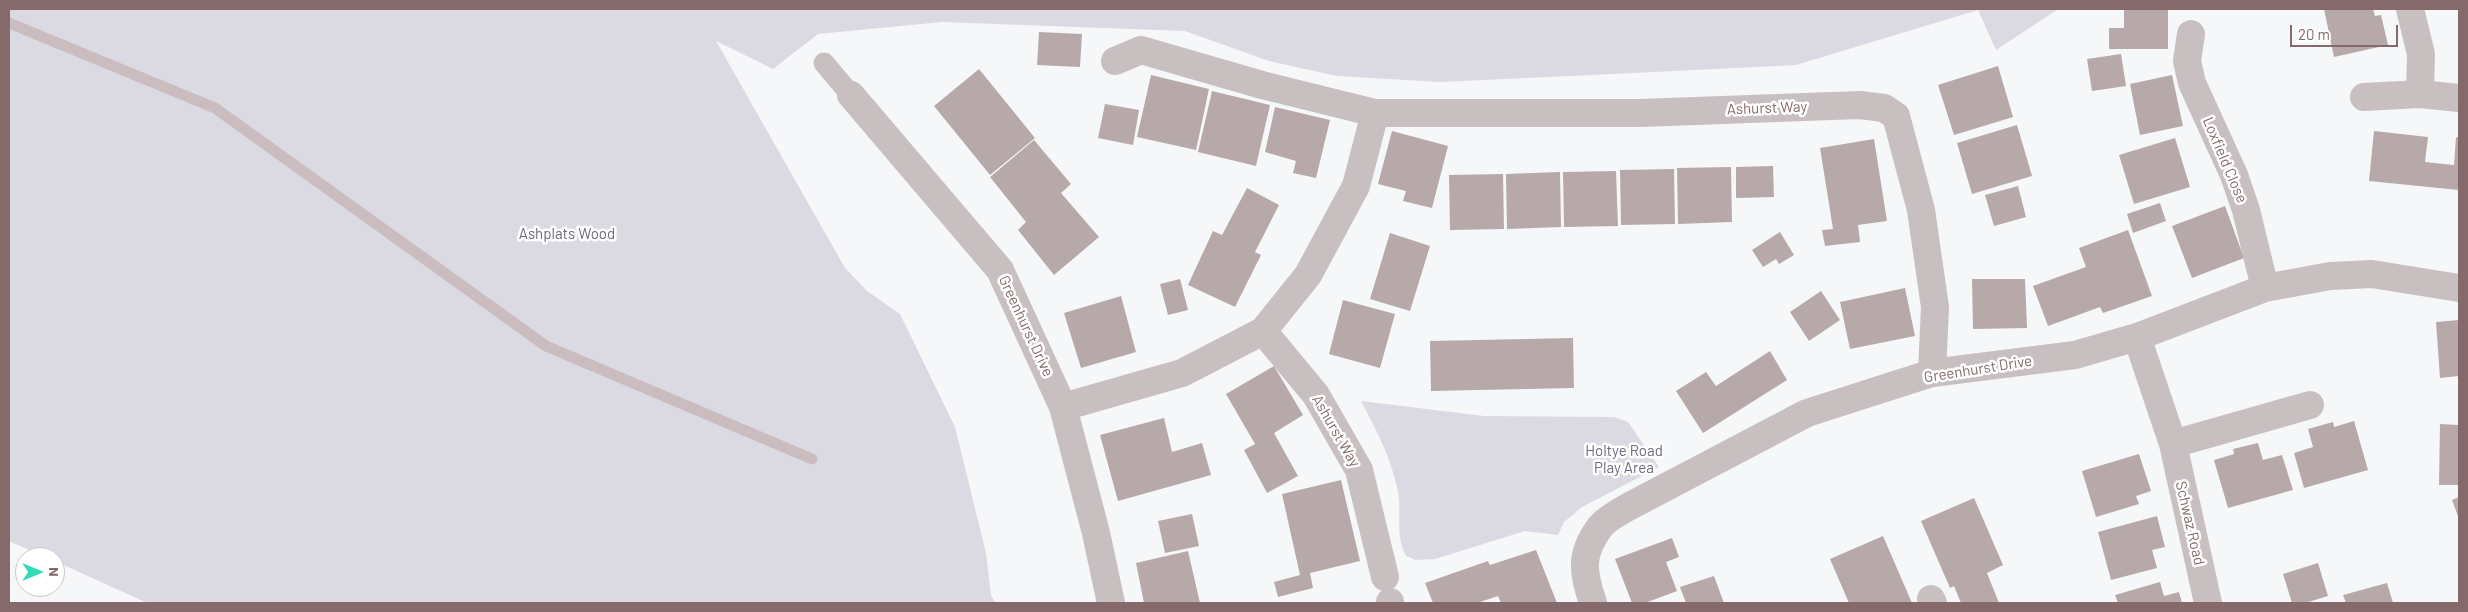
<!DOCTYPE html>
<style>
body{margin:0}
#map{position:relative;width:2468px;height:612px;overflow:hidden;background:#f6f7f8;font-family:Barlow,sans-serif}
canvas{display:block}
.frame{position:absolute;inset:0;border:10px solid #86696a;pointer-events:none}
.north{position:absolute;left:15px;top:547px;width:50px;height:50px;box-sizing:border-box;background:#fff;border:1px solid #cfc3c3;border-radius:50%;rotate:90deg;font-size:14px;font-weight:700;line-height:20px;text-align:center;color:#86696a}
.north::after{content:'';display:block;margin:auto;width:18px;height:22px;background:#33dbb4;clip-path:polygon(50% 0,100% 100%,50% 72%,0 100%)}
.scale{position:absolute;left:2290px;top:25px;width:108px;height:22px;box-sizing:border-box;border:2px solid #86696a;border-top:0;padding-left:6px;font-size:15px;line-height:18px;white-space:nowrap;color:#86696a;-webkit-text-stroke:4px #fff;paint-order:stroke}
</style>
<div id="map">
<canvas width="2468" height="612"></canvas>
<div class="frame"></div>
<div class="north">N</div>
<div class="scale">20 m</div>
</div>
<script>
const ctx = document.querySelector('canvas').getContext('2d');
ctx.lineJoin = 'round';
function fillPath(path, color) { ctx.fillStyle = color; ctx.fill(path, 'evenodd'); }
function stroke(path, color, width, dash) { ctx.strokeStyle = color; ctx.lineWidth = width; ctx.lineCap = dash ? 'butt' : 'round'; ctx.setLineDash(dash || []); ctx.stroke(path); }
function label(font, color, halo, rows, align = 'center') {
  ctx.font = font + ' Barlow,sans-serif'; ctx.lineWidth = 5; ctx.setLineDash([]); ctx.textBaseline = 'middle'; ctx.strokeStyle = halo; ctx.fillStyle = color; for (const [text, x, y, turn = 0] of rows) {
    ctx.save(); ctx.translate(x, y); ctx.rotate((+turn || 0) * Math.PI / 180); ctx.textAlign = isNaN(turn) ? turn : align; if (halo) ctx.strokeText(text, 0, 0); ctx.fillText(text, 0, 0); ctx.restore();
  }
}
const green = new Path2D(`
 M 9,9 L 2058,9 L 1996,50 L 1978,10 L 1796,65 L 1634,73 L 1440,82 L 1337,76 L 1269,61 L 1185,31 L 942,22 L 818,34 L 773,69 L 716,41 L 845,268 L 867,291 L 900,314 L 955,427 L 986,553 L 991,595 L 995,603 L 147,603 L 55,561 L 55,557 L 45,557 L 9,541 Z
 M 1361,401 L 1484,416 L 1614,417 L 1628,422 L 1659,467 L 1582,507 L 1564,522 L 1558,535 L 1525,531 L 1435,559 L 1416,560 L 1406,556 C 1394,532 1403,511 1397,487 C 1390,456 1376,429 1361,401 Z`);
const stream = new Path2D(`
 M 9,23 L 215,108 L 546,346 L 812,459`);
const building = new Path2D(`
 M 2124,9 L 2168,9 L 2168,49 L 2109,49 L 2109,28 L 2124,28 Z
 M 2324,9 L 2373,9 L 2375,16 L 2381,15 L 2388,45 L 2334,57 Z
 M 1039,32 L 1082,34 L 1080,67 L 1037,65 Z
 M 2121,54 L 2126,86 L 2092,91 L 2087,59 Z
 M 1998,66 L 2013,117 L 1954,135 L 1938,85 Z
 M 979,69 L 1035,138 L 990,175 L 934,106 Z
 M 1151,75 L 1209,89 L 1196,150 L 1137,137 Z
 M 2172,75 L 2183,126 L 2140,135 L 2130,84 Z
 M 1212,91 L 1270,105 L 1256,166 L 1198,152 Z
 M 1105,104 L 1139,110 L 1133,145 L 1098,138 Z
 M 1275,107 L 1330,120 L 1316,178 L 1293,173 L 1296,161 L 1265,152 Z
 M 2017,125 L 2032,176 L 1972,194 L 1957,143 Z
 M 1392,131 L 1448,146 L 1432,208 L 1403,201 L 1406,191 L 1378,184 Z
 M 2374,131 L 2428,137 L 2425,162 L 2454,165 L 2456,137 L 2459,138 L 2459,190 L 2369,181 Z
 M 2175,138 L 2190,187 L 2134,204 L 2119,155 Z
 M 1874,139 L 1887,221 L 1858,225 L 1860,242 L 1825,246 L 1822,230 L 1833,229 L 1820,148 Z
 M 1034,140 L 1071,184 L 1061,193 L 1099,237 L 1054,275 L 1018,230 L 1026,222 L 990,177 Z
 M 1773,166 L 1774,197 L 1736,198 L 1736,167 Z
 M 1731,167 L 1732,222 L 1678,224 L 1677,168 Z
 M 1674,169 L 1675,224 L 1621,225 L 1620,170 Z
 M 1616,171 L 1618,226 L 1564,227 L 1563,172 Z
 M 1560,172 L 1561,227 L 1507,229 L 1506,174 Z
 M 1503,174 L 1504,229 L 1450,230 L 1449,175 Z
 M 2018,186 L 2026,217 L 1994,226 L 1985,195 Z
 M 1247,188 L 1279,205 L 1255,252 L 1261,255 L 1235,307 L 1188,285 L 1213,231 L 1222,235 Z
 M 2160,203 L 2166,221 L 2133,233 L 2127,214 Z
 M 2225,206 L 2244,258 L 2192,278 L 2172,226 Z
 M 2128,230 L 2152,296 L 2103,313 L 2100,307 L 2048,326 L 2033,286 L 2086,267 L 2079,248 Z
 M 1780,232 L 1794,255 L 1779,264 L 1776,259 L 1763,267 L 1752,250 Z
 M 1390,233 L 1430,246 L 1410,311 L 1370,299 Z
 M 1180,279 L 1188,310 L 1168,315 L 1160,284 Z
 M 1972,279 L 2025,279 L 2027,328 L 1973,329 Z
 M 1905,288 L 1915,336 L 1850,349 L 1840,302 Z
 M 1821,291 L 1840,320 L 1809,341 L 1790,312 Z
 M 1121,296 L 1136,352 L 1081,368 L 1064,313 Z
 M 1343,300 L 1395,314 L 1380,368 L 1329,354 Z
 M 2459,320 L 2459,376 L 2440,378 L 2436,322 Z
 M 1573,338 L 1574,388 L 1431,391 L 1430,341 Z
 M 1770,351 L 1787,380 L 1703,433 L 1676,391 L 1706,372 L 1716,386 Z
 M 1274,366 L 1303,415 L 1274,433 L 1298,476 L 1267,493 L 1244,450 L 1255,444 L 1226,394 Z
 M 1164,418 L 1172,452 L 1202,443 L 1211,475 L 1118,501 L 1100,435 Z
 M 2354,421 L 2368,470 L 2304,488 L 2294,453 L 2313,447 L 2308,429 L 2333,422 L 2334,427 Z
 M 2440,424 L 2459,425 L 2459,485 L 2439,485 Z
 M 2258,443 L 2263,460 L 2282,455 L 2293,490 L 2228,508 L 2214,460 L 2234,454 L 2233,449 Z
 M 2139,454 L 2151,491 L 2136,496 L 2139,504 L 2096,517 L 2082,471 Z
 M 1341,480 L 1360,561 L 1310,573 L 1313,588 L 1278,597 L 1274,582 L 1300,575 L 1282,494 Z
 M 2459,497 L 2459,519 L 2452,500 Z
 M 1974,498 L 2003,565 L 1987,573 L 1999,603 L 1961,603 L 1954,586 L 1950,588 L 1921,521 Z
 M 1192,514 L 1199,546 L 1165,553 L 1158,521 Z
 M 2157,516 L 2165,547 L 2152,550 L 2157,568 L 2111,580 L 2098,532 Z
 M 1883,536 L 1912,603 L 1849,603 L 1830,559 Z
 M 1672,538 L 1679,557 L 1666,562 L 1677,591 L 1645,603 L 1632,603 L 1615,559 Z
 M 1536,550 L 1557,603 L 1501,603 L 1498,596 L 1477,603 L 1433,603 L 1425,583 L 1488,561 L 1490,565 Z
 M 1188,551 L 1200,603 L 1144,603 L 1136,563 Z
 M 2318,563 L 2328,596 L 2305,603 L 2292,603 L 2283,574 Z
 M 1714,576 L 1724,603 L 1686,603 L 1680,587 Z
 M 2160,582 L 2164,596 L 2179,592 L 2182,603 L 2118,603 L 2115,595 Z
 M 2387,583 L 2393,603 L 2346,603 L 2343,595 Z`);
const lane = new Path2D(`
 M 824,63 L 851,95`);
const street = new Path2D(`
 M 2410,9 L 2421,54 L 2420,94
 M 2191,34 L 2187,61 L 2192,83 L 2234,175 L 2246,210 L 2265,288
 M 1115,61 L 1141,50 L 1262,85 L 1375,113 L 1640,113 L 1860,105 L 1884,108 L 1896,116 L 1921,210 L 1935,307 L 1932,373
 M 851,95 L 1000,270 L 1063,407 L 1096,533 L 1111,603
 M 2364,97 L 2420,94 L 2459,98
 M 1263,331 L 1316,395 L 1359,470 L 1385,577
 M 2137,337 L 2173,444 L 2310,405
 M 1063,407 L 1182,373 L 1263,331 L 1308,275 L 1356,186 L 1375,113
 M 2173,444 L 2208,603
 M 1931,599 L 1933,603
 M 1390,602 L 1390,603
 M 1593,603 C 1583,573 1579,555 1600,527 C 1606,519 1619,512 1628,507 L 1807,413 L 1932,373 L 2075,355 L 2137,337 L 2265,288 L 2330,276 L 2372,274 L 2459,288`);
const streetNames = [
 ["Ashurst Way",1767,108,-2],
 ["Loxfield Close",2225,160,67],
 ["Greenhurst Drive",1026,326,65],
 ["Greenhurst Drive",1978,369,-9],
 ["Ashurst Way",1336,431,60],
 ["Schwaz Road",2190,523,77]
];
const parkNames = [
 ["Ashplats Wood",567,234],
 ["Holtye Road",1624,451],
 ["Play Area",1624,468]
];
fillPath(green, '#dbdae2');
stroke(stream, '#cbbcbf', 11);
fillPath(building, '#b7a9aa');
stroke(lane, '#c8bfc0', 21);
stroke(street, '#c8bfc0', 28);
label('15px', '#86696a', '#fff', streetNames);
label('15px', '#6f687d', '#fff', parkNames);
</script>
